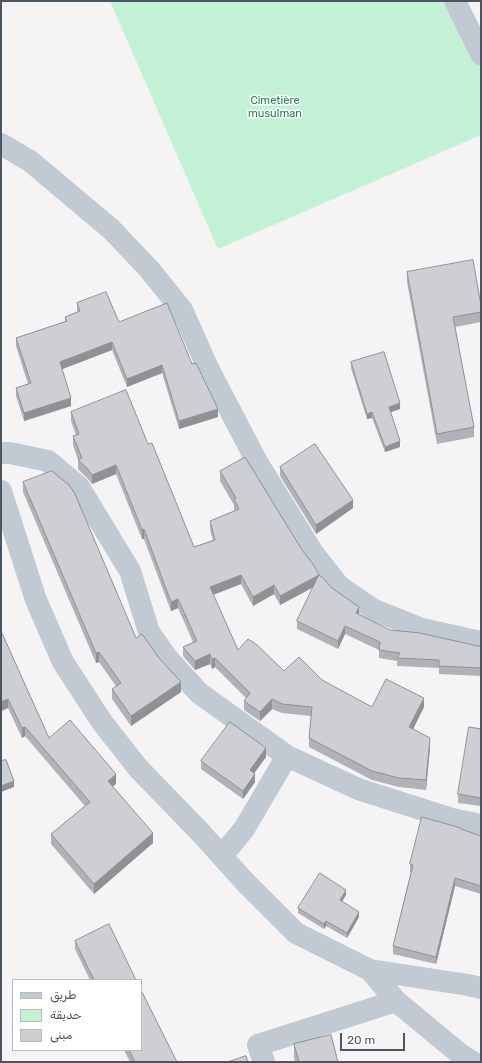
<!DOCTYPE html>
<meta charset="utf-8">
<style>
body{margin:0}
#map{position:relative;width:482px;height:1063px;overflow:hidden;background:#f5f3f3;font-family:Rubik,"Noto Sans Arabic",sans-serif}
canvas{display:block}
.frame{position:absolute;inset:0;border:2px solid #4a5661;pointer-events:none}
.legend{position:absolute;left:12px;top:979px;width:130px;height:72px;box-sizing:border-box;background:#fff;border:1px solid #b7bbc0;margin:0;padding:5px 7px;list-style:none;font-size:12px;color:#4a5661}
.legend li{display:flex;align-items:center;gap:8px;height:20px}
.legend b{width:20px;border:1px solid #b7bbc0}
.scale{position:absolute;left:340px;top:1033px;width:65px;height:18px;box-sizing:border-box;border:2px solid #4a5661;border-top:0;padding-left:5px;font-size:12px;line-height:14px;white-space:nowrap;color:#4a5661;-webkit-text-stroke:3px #fff;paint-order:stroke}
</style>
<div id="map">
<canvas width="482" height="1063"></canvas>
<div class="frame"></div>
<ul class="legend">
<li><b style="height:5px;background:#c1cad2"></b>طريق</li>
<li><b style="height:11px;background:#c3f1d5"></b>حديقة</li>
<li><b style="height:11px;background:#cdcfd5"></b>مبنى</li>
</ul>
<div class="scale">20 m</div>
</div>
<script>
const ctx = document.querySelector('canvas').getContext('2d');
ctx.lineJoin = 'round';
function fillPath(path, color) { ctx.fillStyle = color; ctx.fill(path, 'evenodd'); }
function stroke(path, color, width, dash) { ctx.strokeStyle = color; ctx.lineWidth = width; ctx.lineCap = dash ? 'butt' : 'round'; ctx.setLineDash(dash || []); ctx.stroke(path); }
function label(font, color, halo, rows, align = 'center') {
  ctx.font = font + ' Rubik,sans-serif'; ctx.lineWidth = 3; ctx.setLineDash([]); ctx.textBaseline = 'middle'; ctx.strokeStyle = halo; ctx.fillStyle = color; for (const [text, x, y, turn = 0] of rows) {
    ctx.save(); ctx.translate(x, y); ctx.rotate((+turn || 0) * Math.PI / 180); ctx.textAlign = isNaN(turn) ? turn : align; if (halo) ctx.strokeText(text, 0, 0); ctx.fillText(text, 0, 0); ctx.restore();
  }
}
const green = new Path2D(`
 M 110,1 L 456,1 L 481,53 L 481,135 L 218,249 Z`);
const minor = new Path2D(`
 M 455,1 L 481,54
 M 1,144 L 30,161 L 111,229 L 149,269 L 182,310 L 208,368 L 257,462 L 313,553 L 339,586 L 374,610 L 422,629 L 481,642
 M 1,453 L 10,453 L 48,461 L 79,487 L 130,571 L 149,632 L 168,659 L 199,693 L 287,756 L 358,789 L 452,819 L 481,825
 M 1,491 L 36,600 L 63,662 L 102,722 L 138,768 L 201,833 L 245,882 L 296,933 L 370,970 L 396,1001 L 460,1054 L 473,1062
 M 222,856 L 244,829 L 287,756
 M 370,970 L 468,985 L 481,988
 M 264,1062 L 258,1045 L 396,1001`);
const wall = new Path2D(`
 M 407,272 L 481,305 L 481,322 L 455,327 L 474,427 L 474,437 L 437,444 L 407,282 Z
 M 77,303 L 119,322 L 192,364 L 218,417 L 179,429 L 162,373 L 127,387 L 112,350 L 62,369 L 71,406 L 24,421 L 16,396 L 16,388 L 28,384 L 16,346 L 16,338 L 65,322 L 65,317 L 77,312 Z
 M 351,362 L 400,409 L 390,412 L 400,447 L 385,452 L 372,418 L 367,419 L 351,368 Z
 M 71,412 L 148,444 L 194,547 L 213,540 L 210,530 L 210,521 L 235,511 L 234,509 L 234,505 L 220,481 L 220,471 L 302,550 L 319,576 L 359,615 L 390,630 L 478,646 L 481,646 L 481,676 L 439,674 L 439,668 L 397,666 L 397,661 L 379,658 L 379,650 L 345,634 L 338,649 L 297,629 L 297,621 L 314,587 L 280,605 L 274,594 L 253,606 L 241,584 L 213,595 L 238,650 L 284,671 L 322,680 L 372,707 L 424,707 L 413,729 L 430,748 L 426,790 L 399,787 L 372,780 L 309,747 L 309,738 L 311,716 L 282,713 L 272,709 L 260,721 L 244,710 L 244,701 L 246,698 L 215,667 L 212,669 L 210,664 L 195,670 L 183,656 L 183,647 L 193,642 L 178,608 L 171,611 L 144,539 L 142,539 L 116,474 L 92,484 L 87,478 L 78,469 L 78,460 L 73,445 L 73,436 L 76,435 L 71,421 Z
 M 280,467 L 353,508 L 316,534 L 280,476 Z
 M 23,482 L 136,638 L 181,692 L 131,726 L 112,699 L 112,689 L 116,686 L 99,662 L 96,663 L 23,492 Z
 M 1,631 L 49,738 L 116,784 L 113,786 L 153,843 L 94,894 L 51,844 L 51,834 L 85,806 L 25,736 L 22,738 L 8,708 L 1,711 Z
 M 481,729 L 481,806 L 458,803 L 458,794 Z
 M 266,757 L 254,773 L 255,782 L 243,799 L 201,769 L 201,761 Z
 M 461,830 L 481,836 L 481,894 L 455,886 L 436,964 L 393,954 L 393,946 L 411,872 L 410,872 L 410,864 Z
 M 346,895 L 342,901 L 359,917 L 347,938 L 326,926 L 324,929 L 298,913 L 298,908 Z
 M 75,941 L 136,980 L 90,980 L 75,949 Z
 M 294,1044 L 338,1062 L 295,1062 L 294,1057 Z
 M 124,1050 L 141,1050 L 177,1062 L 130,1062 Z`);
const shadedWall = new Path2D(`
 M 112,342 L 112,350 L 60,370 L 60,362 Z
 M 162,365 L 162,373 L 127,387 L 127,379 Z
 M 71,398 L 71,406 L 24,421 L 24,413 Z
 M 400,403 L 400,409 L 389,413 L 389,407 Z
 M 218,409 L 218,417 L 179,429 L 179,421 Z
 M 372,412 L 372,418 L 367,419 L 367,414 Z
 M 400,441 L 400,447 L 385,452 L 385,447 Z
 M 116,465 L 116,474 L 92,484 L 92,475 Z
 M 353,500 L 353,508 L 316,534 L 316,525 Z
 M 144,529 L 144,539 L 142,539 L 142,530 Z
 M 241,575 L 241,584 L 210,596 L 210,587 Z
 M 319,575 L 319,584 L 280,605 L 280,596 Z
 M 274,585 L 274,594 L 253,606 L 253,597 Z
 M 178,599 L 178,608 L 171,611 L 171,602 Z
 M 359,607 L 359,615 L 356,613 Z
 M 345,626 L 345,634 L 338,649 L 338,641 Z
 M 99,652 L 99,662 L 96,663 L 96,653 Z
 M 210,654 L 210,664 L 195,670 L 195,661 Z
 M 215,658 L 215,667 L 212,669 L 212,659 Z
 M 181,682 L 181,692 L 131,726 L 131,716 Z
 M 424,698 L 424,707 L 409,737 L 409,727 Z
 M 8,699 L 8,708 L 1,711 L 1,702 Z
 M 272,699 L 272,709 L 260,721 L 260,712 Z
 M 25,727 L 25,736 L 22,738 L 22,728 Z
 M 430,738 L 430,748 L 426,790 L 426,780 Z
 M 266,748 L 266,757 L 250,779 L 250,770 Z
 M 116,774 L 116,784 L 108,790 L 108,781 Z
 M 255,774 L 255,782 L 243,799 L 243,791 Z
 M 14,781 L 14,787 L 1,792 L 1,786 Z
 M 153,833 L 153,843 L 94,894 L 94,884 Z
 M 455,878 L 455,886 L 436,964 L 436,957 Z
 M 346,890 L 346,895 L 340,905 L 340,900 Z
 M 359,912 L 359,917 L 347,938 L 347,933 Z
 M 326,921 L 326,926 L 324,929 L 324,924 Z`);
const building = new Path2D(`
 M 473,260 L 481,305 L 481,312 L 453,317 L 474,427 L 437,434 L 407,272 Z
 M 106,292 L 119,322 L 167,303 L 192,364 L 196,363 L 218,409 L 179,421 L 162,365 L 127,379 L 112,342 L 60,362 L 71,398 L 24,413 L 16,388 L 31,383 L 16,338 L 67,321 L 65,317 L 80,311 L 77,303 Z
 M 384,352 L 400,403 L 389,407 L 400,441 L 385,447 L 372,412 L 367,414 L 351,362 Z
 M 126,390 L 148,444 L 152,443 L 194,547 L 215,540 L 210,521 L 239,509 L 234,499 L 236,498 L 220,471 L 245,457 L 302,550 L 313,564 L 319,575 L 280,596 L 274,585 L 253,597 L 241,575 L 210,587 L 238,650 L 248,639 L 256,644 L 284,671 L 299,657 L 322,680 L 372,707 L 386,679 L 424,698 L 409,727 L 430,738 L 426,780 L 399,778 L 372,771 L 309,738 L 312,707 L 282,704 L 272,699 L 260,712 L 244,701 L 250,693 L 215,658 L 212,659 L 210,654 L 195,661 L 183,647 L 197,641 L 178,599 L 171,602 L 144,529 L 142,530 L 116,465 L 92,475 L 87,468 L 78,460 L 82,458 L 73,436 L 79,434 L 71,412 Z
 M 315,444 L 353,500 L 316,525 L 280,467 Z
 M 52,471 L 69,485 L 75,494 L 136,638 L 142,634 L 159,658 L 181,682 L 131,716 L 112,689 L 121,683 L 99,652 L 96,653 L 23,482 Z
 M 319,575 L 322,577 L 332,588 L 359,607 L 356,613 L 390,630 L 420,633 L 478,646 L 481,646 L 481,668 L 439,666 L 439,660 L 397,658 L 400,653 L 379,650 L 380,642 L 345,626 L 338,641 L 297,621 Z
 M 1,631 L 49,738 L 70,720 L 116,774 L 108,781 L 153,833 L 94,884 L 51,834 L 90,802 L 25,727 L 22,728 L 8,699 L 1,702 Z
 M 230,722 L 266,748 L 250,770 L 255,774 L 243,791 L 201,761 Z
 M 469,727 L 481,729 L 481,798 L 458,794 Z
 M 6,760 L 14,781 L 1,786 L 1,761 Z
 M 422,817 L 461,828 L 461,829 L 481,836 L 481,886 L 455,878 L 436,957 L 393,946 L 413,865 L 410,864 Z
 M 320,873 L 346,890 L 340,900 L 359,912 L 347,933 L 326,921 L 324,924 L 298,908 Z
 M 109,924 L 136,980 L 94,980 L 75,941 Z
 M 141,990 L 177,1062 L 135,1062 L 129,1050 L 141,1050 Z
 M 331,1035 L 338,1062 L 299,1062 L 294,1044 Z
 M 246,1056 L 248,1062 L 228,1062 Z`);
const parkNames = [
 ["Cimetière",275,101],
 ["musulman",275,114]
];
fillPath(green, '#c3f1d5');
stroke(minor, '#c1cad2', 22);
fillPath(wall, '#b0b2b7');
fillPath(shadedWall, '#909195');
fillPath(building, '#cdcfd5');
stroke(building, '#909195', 1);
label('11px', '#17864f', '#fff', parkNames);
</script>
